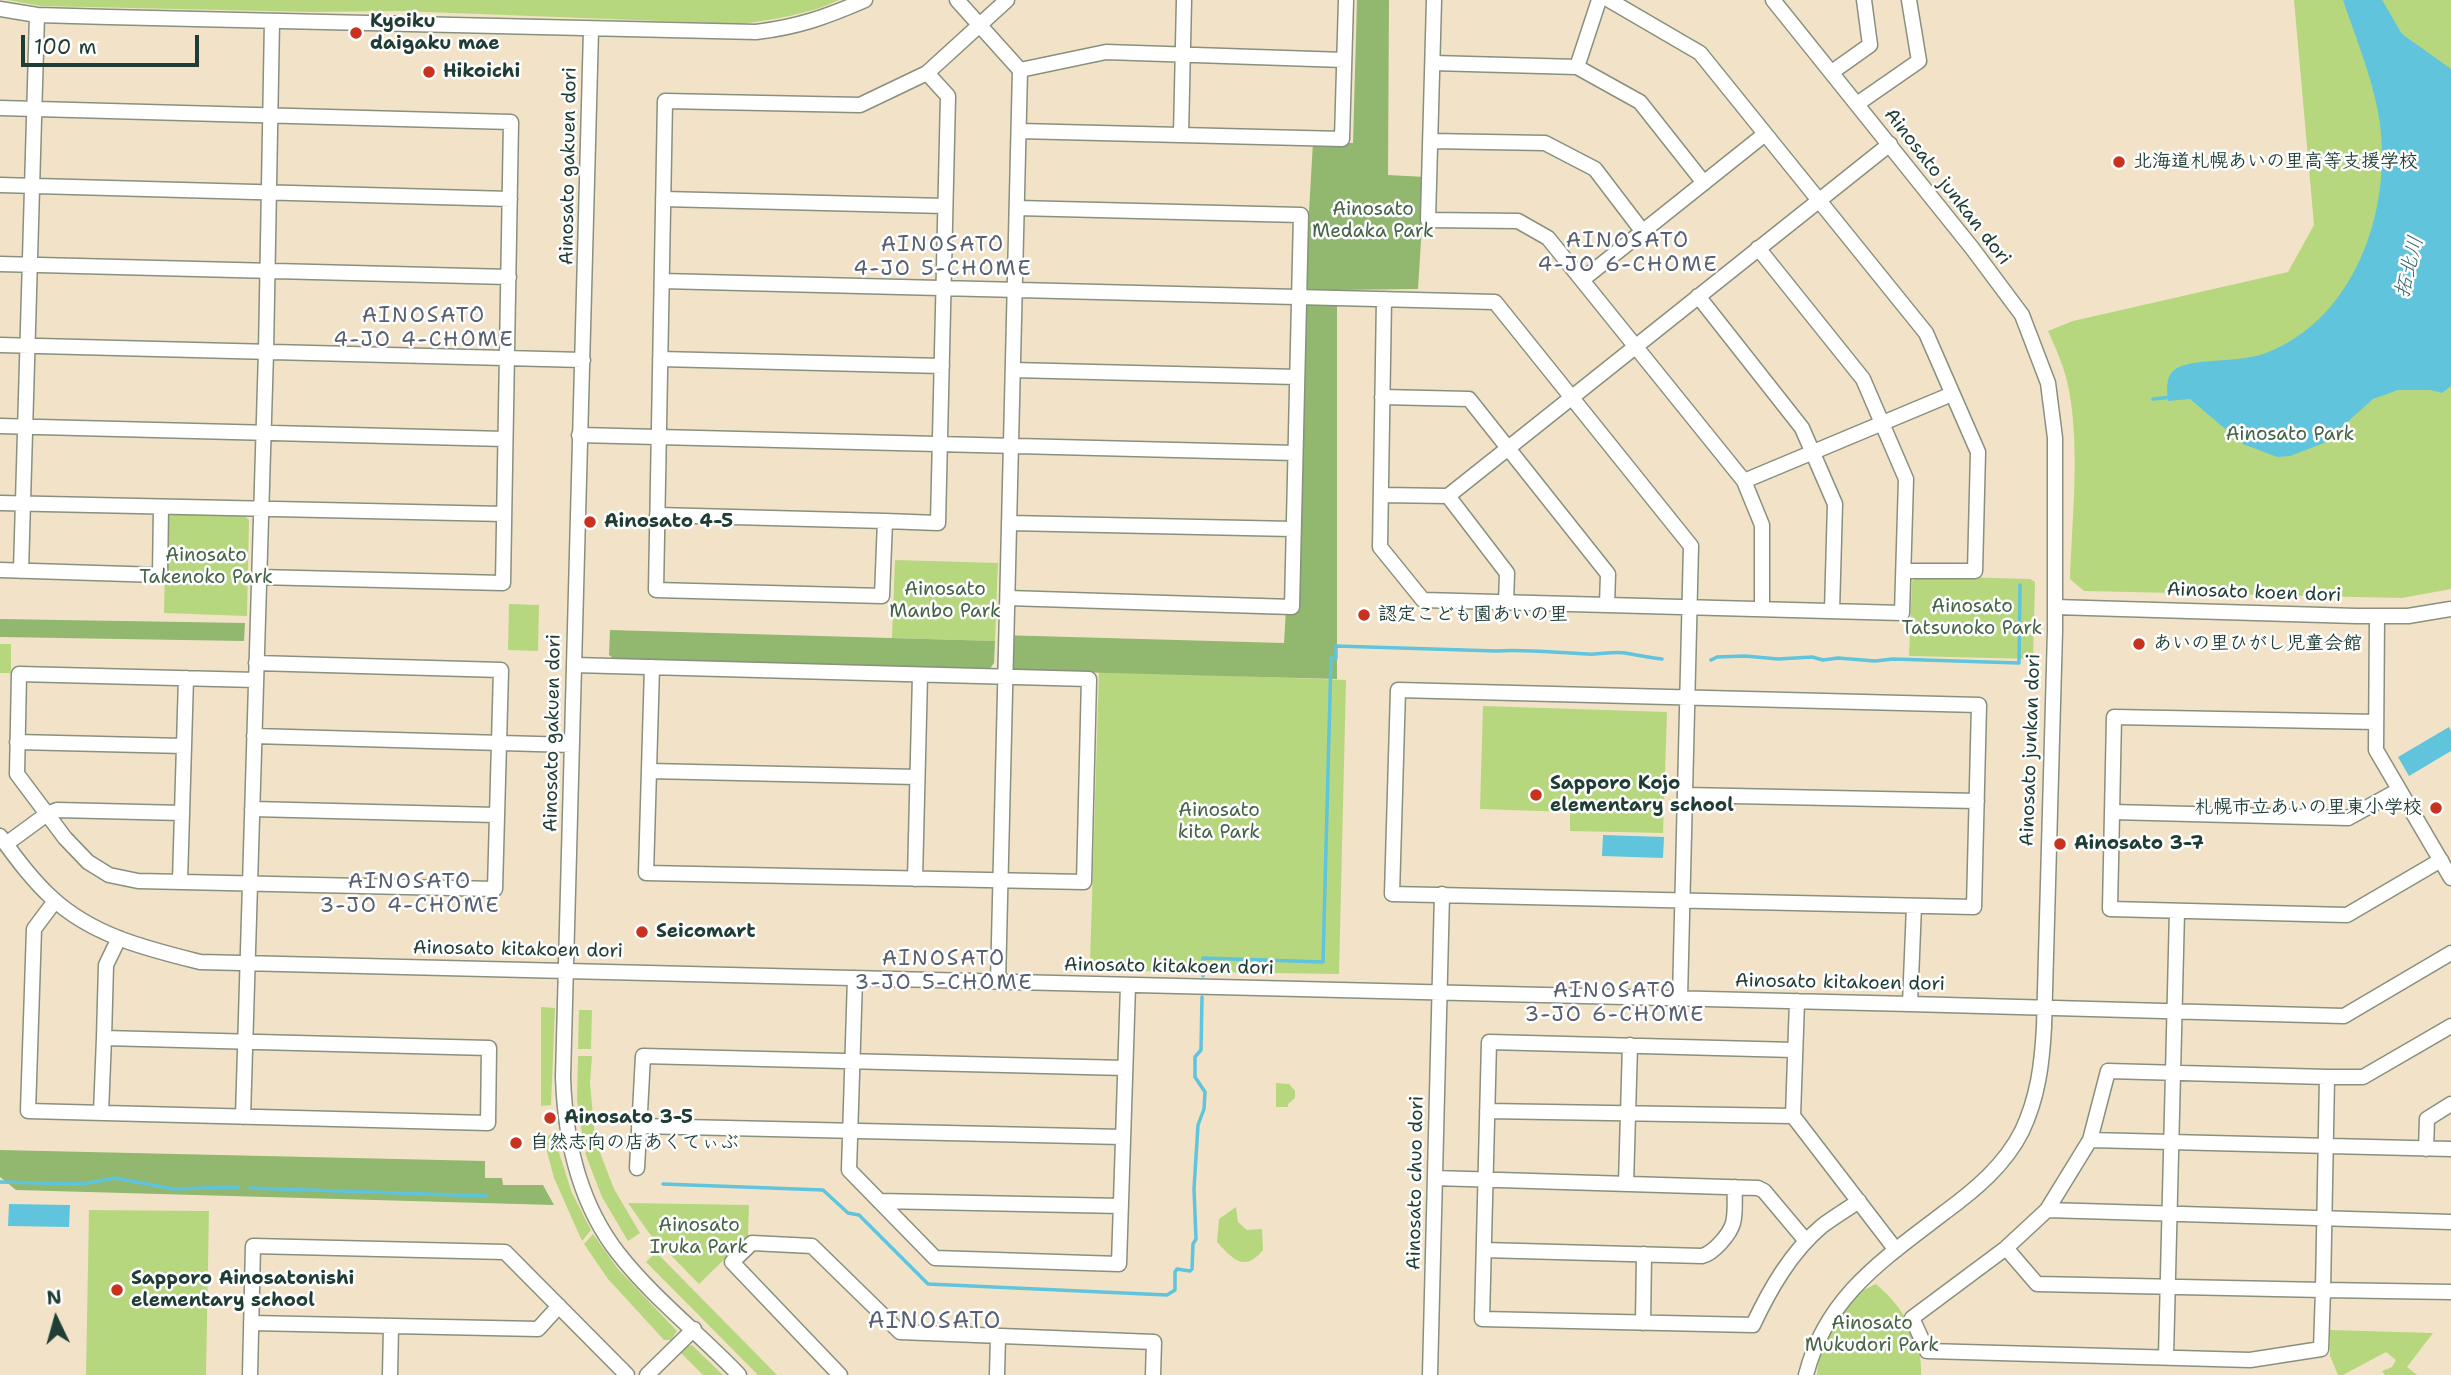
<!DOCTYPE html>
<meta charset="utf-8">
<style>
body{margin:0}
#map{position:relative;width:2451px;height:1375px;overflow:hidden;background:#f2e3c8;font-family:"Shantell Sans",sans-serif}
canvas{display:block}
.north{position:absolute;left:21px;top:1284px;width:70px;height:70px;-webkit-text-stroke:5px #fff;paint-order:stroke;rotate:355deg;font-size:19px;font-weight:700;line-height:28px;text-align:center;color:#1f3d34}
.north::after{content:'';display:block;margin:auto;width:24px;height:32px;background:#1f3d34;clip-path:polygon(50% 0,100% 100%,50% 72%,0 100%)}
.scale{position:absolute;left:21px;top:35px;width:178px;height:32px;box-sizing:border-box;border:4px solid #1f3d34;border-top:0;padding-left:9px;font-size:21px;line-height:24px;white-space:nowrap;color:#1f3d34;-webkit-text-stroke:5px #fff;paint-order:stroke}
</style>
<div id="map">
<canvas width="2451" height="1375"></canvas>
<div class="north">N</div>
<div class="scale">100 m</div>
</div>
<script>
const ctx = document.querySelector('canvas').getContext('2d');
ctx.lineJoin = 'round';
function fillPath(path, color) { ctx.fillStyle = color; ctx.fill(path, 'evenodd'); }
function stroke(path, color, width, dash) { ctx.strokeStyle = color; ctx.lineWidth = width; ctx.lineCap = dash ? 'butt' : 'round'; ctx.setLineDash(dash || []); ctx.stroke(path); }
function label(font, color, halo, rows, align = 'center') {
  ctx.font = font + ' "Shantell Sans","Klee One",sans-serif'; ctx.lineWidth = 5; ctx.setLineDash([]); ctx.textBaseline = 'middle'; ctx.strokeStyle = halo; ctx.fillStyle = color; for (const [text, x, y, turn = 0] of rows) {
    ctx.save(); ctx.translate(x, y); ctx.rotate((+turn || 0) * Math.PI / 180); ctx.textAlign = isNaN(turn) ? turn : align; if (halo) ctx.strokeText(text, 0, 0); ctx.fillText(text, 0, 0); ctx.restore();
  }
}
const green = new Path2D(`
 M 7,0 L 839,0 C 807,15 775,19 741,24 L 400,11 L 310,12 L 41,6 Z
 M 2294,0 L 2451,0 L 2451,589 L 2402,598 L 2084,591 L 2070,579 C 2072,517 2081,441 2067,381 C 2063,364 2055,347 2048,331 L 2073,321 L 2288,272 L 2314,225 Z
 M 170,514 L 245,516 L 249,520 L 247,616 L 164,613 L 166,518 Z
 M 895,560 L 998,563 L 995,641 L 892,638 Z
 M 1920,576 L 2030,579 L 2035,582 L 2033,659 L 1909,656 L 1912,581 Z
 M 509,604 L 539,605 L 538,651 L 508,650 Z
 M 0,644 L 11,644 L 11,673 L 0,673 Z
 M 1099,671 L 1346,680 L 1339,974 L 1130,971 L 1090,964 Z
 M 1483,706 L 1667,712 L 1663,833 L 1570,831 L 1570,812 L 1480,809 Z
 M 541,1007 L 555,1008 L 551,1105 L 541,1106 Z
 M 579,1010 L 592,1010 L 591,1049 L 578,1049 Z
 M 578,1056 L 592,1056 L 590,1083 L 595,1137 L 584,1148 L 577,1100 Z
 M 1276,1083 L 1289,1084 L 1295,1091 L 1295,1098 L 1288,1104 L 1288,1107 L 1276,1107 Z
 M 553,1134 L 572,1193 L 591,1230 L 582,1241 L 554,1178 L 543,1137 Z
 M 596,1142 L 614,1189 L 640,1233 L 628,1241 L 602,1197 L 585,1153 Z
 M 628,1203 L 749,1205 L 748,1236 L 699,1284 L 649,1233 Z
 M 1236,1207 L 1238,1222 L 1247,1230 L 1262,1229 L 1263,1250 C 1244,1273 1233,1259 1217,1242 L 1219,1219 Z
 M 89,1210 L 209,1211 L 206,1375 L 86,1375 Z
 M 593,1234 L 618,1269 L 677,1331 L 671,1340 L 664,1340 L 608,1279 L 584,1244 Z
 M 656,1252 L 777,1375 L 758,1375 L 646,1262 Z
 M 1876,1284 C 1903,1307 1923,1339 1921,1375 L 1817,1375 C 1818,1350 1835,1310 1856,1295 C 1862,1290 1870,1287 1876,1284 Z
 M 2330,1330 L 2433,1333 L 2407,1367 L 2417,1375 L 2385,1375 L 2382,1371 L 2392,1367 L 2396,1360 L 2386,1352 L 2343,1375 L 2338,1375 L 2330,1356 Z
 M 692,1345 L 723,1375 L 703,1375 L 681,1353 L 688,1346 Z`);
const forest = new Path2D(`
 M 1357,0 L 1389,0 L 1388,175 L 1425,177 L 1418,289 L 1337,290 L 1337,679 L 997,670 L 999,635 L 1284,643 L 1313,142 L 1353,143 Z
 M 0,619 L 245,623 L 244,641 L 0,637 Z
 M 610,630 L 995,641 L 994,663 L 989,670 L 614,659 L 609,655 Z
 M 0,1150 L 485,1161 L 485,1178 L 502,1178 L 503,1185 L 543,1185 L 554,1205 L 16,1190 L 0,1177 Z`);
const water = new Path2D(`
 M 2343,0 L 2382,0 L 2402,34 L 2451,69 L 2451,386 L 2442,393 L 2431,390 L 2398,390 L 2373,399 L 2324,443 L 2290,456 L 2277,457 L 2243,444 L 2190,399 L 2168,401 C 2167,389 2165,375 2177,368 C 2196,358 2240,363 2266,353 C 2358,318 2395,202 2378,112 C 2371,74 2355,36 2343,0 Z
 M 2449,727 L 2451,731 L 2451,751 L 2409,776 L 2398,757 Z
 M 1603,835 L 1664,837 L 1663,858 L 1602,856 Z
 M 9,1204 L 70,1205 L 69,1227 L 8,1226 Z`);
const stream = new Path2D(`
 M 2153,399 L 2172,397
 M 1711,660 L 1717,657 L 1745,656 L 1778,659 L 1812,657 L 1823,660 L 1838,658 L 1875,661 L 1893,659 L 2019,663 L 2020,585
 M 1203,976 L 1203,958 L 1323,962 L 1331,658 L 1336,658 L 1336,646 L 1496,651 C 1527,649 1557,653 1588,654 C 1600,655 1612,651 1625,653 C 1638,655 1650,658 1662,659
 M 0,1182 L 82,1184 L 115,1178 L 174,1189 L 238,1187
 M 663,1184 L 823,1190 L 848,1213 L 859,1215 L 928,1284 L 1167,1295 L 1175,1290 L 1175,1272 L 1177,1269 L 1190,1271 L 1192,1269 L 1193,1244 L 1196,1239 L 1194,1189 L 1198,1125 L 1204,1109 L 1205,1092 L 1195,1077 L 1195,1057 L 1201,1050 L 1202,997
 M 250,1188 L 486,1196`);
const minor = new Path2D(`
 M 957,0 L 1020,70 L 998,982
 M 1434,0 L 1428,220 L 1518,221 L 1548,238 L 1744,481 L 1762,525 L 1762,609
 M 1609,0 L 1700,53 L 1926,333 L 1978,452 L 1975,571 L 1904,571
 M 1773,0 L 1972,248 L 2022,315 L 2048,383 L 2055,438 L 2055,631 L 2044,1027 C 2042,1064 2038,1097 2022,1131 C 2005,1165 1975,1190 1945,1212 C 1884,1259 1826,1296 1806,1375
 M 0,9 L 37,15 L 109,17 L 756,32 C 798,27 826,17 865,0
 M 591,30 L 563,1077 C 565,1139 579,1203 618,1253 C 653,1298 700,1334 739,1375
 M 1433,63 L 1577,67 L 1640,102 L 1704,183
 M 1577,67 L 1599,0
 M 1020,70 L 1106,52 L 1344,60
 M 1832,72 L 1870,45 L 1864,0
 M 927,73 L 948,96 L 938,523 L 885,521 L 882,596 L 656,590 L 665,101 L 860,105 L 927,73 L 1007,0
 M 1857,104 L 1919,61 L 1909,0
 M 0,108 L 511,122 L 503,583 L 258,577
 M 1019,131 L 1342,139 L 1346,0
 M 1181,135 L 1184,0
 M 1430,141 L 1545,143 L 1595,169 L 1643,232
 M 0,185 L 510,199
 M 663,199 L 945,206
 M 0,264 L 509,277
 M 1582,280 L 1765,134
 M 662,281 L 1495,302 L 1691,546 L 1680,998
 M 1698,296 L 1802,428 L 1835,504 L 1832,611
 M 1384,299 L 1380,547 L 1423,600 L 1902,613 L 1906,479 L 1863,379 L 1758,248
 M 0,345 L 583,360
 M 660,359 L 942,366
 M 1013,370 L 1297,377
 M 1382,397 L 1469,399 L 1608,574 L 1607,605
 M 0,426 L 505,439
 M 579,435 L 1295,453
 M 1744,481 L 1952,394
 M 1381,495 L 1448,496 L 1890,144
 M 1448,496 L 1507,573 L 1506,603
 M 0,503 L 504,514
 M 657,515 L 885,521
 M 1009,523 L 1293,529
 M 0,570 L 160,575 L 161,507
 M 21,571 L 37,15
 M 1008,598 L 1292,607 L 1301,215 L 1017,208
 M 2055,607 L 2356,616 L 2408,616 L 2451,609
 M 2377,616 L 2376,750 L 2451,878
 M 574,665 L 1089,679 L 1084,882 L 646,873 L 652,667
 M 256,680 L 19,674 L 17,774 L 65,838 L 88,862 L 109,875 L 138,881 L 495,889 L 501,670 L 256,663
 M 1398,690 L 1979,705 L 1974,907 L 1392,894 Z
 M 2376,722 L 2114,717 L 2110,909 L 2347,915 L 2441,860
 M 254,736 L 572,745
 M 17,742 L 184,746
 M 649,771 L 917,777
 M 1685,795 L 1977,801
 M 252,809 L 496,815
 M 2112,812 L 2348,818 L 2399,790
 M 0,836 C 16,858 33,881 52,898 C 93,936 148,949 200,962 L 1910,1004 L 2344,1016 L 2451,953
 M 6,844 L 47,814 L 57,810 L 182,813
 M 915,879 L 920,675
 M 180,881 L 186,678
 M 55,901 L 34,929 L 28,1111 L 488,1123 L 489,1048 L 104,1038 L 101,1113
 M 855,978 L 849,1170 L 935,1258 L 1119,1264 L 1128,985
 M 1910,1004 L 1914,906
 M 2451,1026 L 2363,1077 L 2327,1077 L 2323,1290 L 2451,1292
 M 104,1038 L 106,965 L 119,938
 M 1794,1050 L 1489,1042 L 1482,1319 L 1753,1325 C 1770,1289 1791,1252 1822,1226 C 1834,1217 1846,1210 1859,1201
 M 1487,1111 L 1793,1116 L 1896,1250
 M 1793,1116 L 1797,1001
 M 243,1117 L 266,352 L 272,21
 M 639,1126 L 1123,1137
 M 2090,1140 L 2451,1149
 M 2426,1149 L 2427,1119 L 2451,1104
 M 637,1168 L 643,1056 L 1125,1068
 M 1435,1178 L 1758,1188 L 1764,1191 L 1806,1241
 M 1626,1184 L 1630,1045
 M 879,1201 L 1121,1206
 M 2047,1210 L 2451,1222
 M 2006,1248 L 2037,1284 L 2323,1290 L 2321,1349 L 2250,1360 L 1927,1351 L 1912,1318 L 2006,1248 L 2047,1210 L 2090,1140 L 2108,1071 L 2327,1077
 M 1484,1250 L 1702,1256 C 1714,1253 1730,1234 1733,1223 C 1736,1212 1734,1198 1735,1187
 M 251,1323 L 538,1329 L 559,1306
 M 1643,1323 L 1644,1254
 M 2166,1356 L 2177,911
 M 250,1375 L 253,1246 L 505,1252 L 627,1375
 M 390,1375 L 391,1326
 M 647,1375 L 694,1329
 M 840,1375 L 732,1262 L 752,1243 L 812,1246 L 900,1332 L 1154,1342 L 1153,1375
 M 997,1375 L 998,1336
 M 1430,1375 L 1442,894`);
const markers = [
 [356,33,7,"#c8321e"],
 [429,72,7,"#c8321e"],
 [2119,162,7,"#c8321e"],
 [590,522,7,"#c8321e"],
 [1364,615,7,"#c8321e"],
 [2139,644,7,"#c8321e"],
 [1536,795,7,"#c8321e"],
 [2436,808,7,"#c8321e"],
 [2060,844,7,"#c8321e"],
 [642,932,7,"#c8321e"],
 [550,1118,7,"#c8321e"],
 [516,1143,7,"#c8321e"],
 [117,1290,7,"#c8321e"]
];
const poiNames = [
 ["Kyoiku",370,22],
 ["daigaku mae",370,44],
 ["Hikoichi",443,72],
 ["北海道札幌あいの里高等支援学校",2133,162],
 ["Ainosato 4-5",604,522],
 ["認定こども園あいの里",1378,615],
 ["あいの里ひがし児童会館",2153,644],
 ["Sapporo Kojo",1550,784],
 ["elementary school",1550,806],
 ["札幌市立あいの里東小学校",2422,808,"right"],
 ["Ainosato 3-7",2074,844],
 ["Seicomart",656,932],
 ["Ainosato 3-5",564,1118],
 ["自然志向の店あくてぃぶ",530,1143],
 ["Sapporo Ainosatonishi",131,1279],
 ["elementary school",131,1301]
];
const streetNames = [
 ["Ainosato gakuen dori",569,166,-89],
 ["Ainosato junkan dori",1947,187,52],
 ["Ainosato koen dori",2254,593,2],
 ["Ainosato gakuen dori",553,733,-89],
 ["Ainosato junkan dori",2031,750,-88],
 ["Ainosato kitakoen dori",518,950,1],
 ["Ainosato kitakoen dori",1169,967,1],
 ["Ainosato kitakoen dori",1840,983,1],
 ["Ainosato chuo dori",1416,1183,-89]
];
const parkNames = [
 ["Ainosato",1373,210],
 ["Medaka Park",1373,232],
 ["Ainosato Park",2290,435],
 ["Ainosato",206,556],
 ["Takenoko Park",206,578],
 ["Ainosato",945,590],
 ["Manbo Park",945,612],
 ["Ainosato",1972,607],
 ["Tatsunoko Park",1972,629],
 ["Ainosato",1219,811],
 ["kita Park",1219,833],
 ["Ainosato",699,1226],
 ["Iruka Park",699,1248],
 ["Ainosato",1872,1324],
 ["Mukudori Park",1872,1346]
];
const neighbourhoodNames = [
 ["AINOSATO",1628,242],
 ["4-JO 6-CHOME",1628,266],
 ["AINOSATO",943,246],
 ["4-JO 5-CHOME",943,270],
 ["AINOSATO",424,317],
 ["4-JO 4-CHOME",424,341],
 ["AINOSATO",410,883],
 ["3-JO 4-CHOME",410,907],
 ["AINOSATO",944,960],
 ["3-JO 5-CHOME",944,984],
 ["AINOSATO",1615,992],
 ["3-JO 6-CHOME",1615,1016]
];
const waterNames = [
 ["拓北川",2410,267,-76]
];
const quarterNames = [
 ["AINOSATO",935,1322]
];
fillPath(green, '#b7d77f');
fillPath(forest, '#91b86e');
fillPath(water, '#5fc4dc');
stroke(stream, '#5fc4dc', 3.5);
stroke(minor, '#88907e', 17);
stroke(minor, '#fff', 14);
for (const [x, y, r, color] of markers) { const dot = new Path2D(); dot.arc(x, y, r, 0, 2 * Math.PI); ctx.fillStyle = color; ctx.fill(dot); stroke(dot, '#fff', 2.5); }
label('bold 19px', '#1f3d34', '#fff', poiNames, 'left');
label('19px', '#1f3d34', '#fff', streetNames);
label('19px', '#456447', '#fff', parkNames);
ctx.letterSpacing = '2px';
label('21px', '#586071', '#fff', neighbourhoodNames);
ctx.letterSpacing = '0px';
label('italic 21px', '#326666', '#fff', waterNames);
ctx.letterSpacing = '2px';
label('23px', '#586071', '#fff', quarterNames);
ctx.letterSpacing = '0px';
</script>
